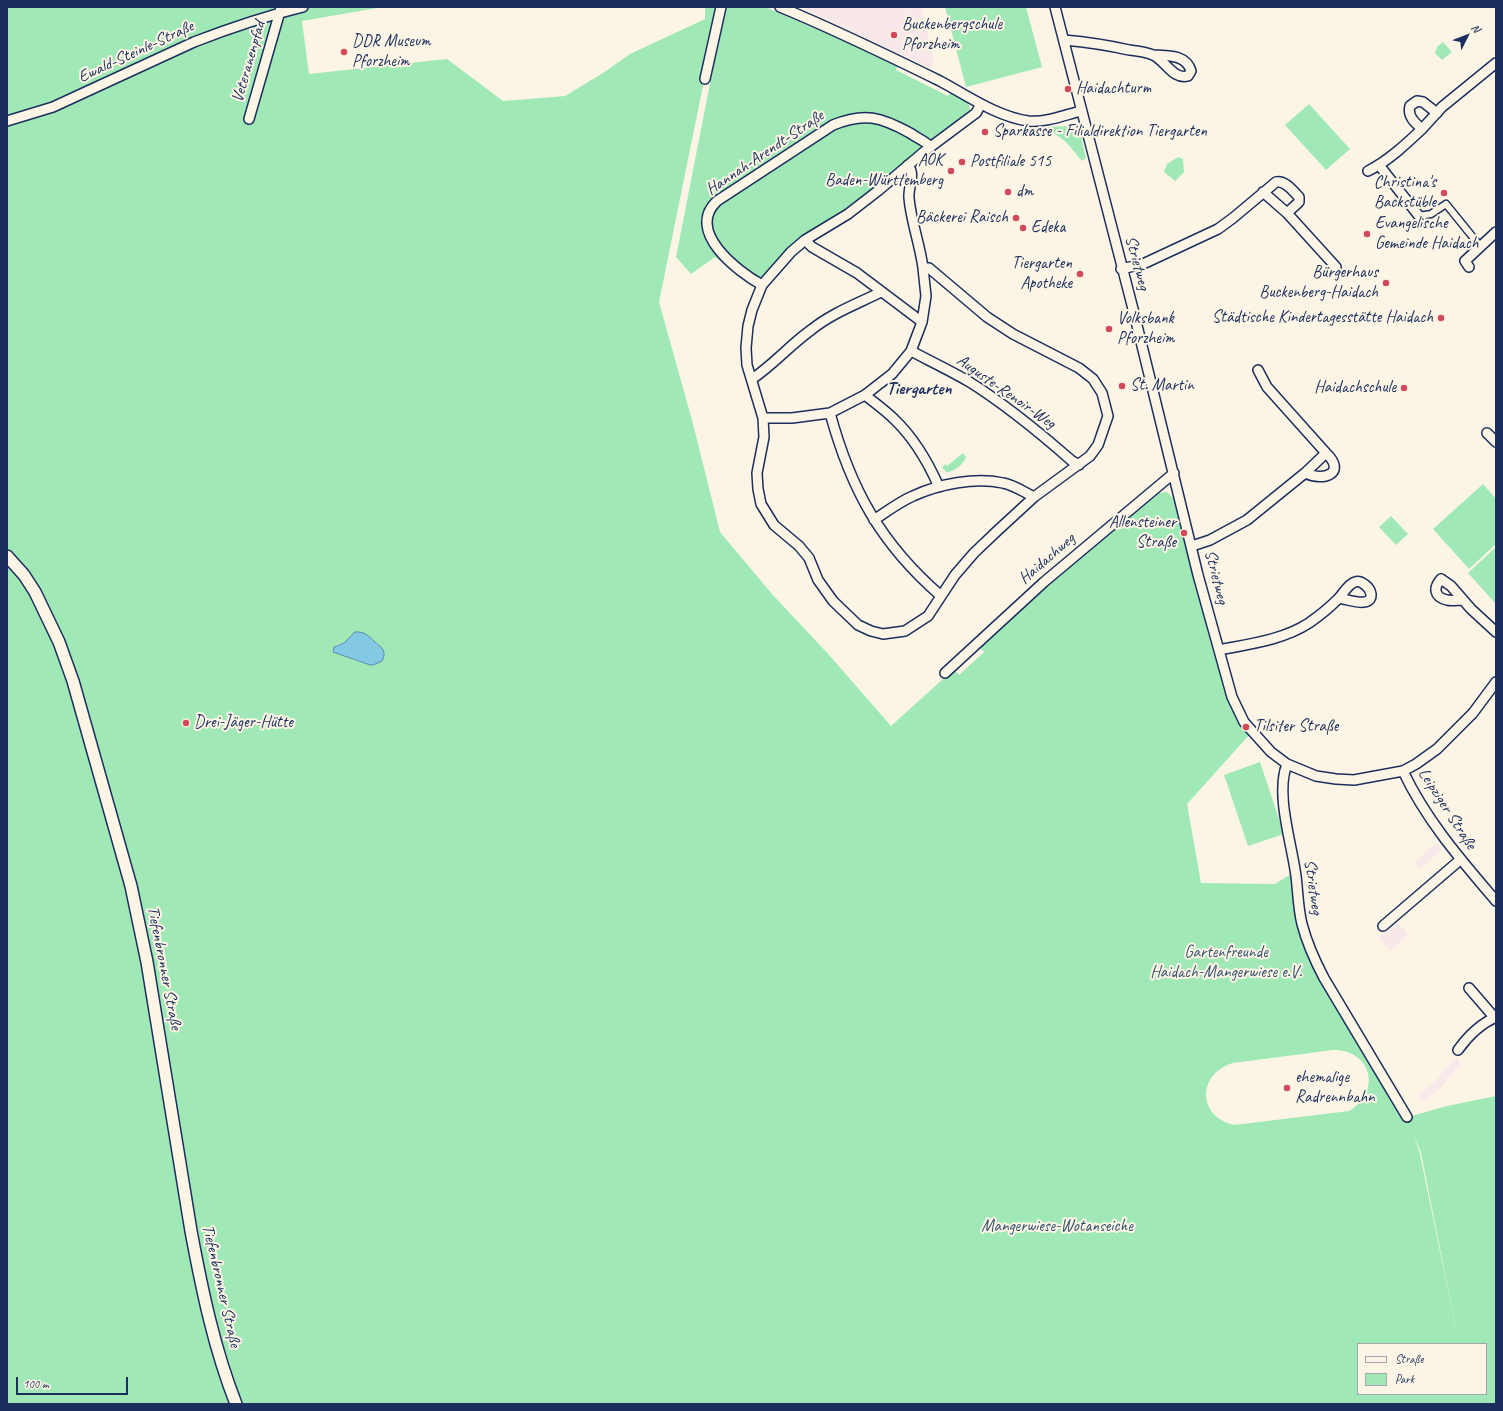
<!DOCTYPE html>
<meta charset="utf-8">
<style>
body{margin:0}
#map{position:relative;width:1503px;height:1411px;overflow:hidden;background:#fcf5e5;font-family:Caveat,sans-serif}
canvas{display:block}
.frame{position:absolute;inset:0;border:8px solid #1b2f5e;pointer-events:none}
.legend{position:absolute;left:1357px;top:1343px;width:130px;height:52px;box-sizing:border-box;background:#fcf5e5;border:1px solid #a2a6af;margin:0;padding:5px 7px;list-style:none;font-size:12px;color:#1b2f5e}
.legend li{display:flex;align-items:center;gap:8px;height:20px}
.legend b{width:20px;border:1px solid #a2a6af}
.north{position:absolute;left:1447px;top:16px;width:40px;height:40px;-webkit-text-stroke:3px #fcf5e5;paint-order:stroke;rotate:48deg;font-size:11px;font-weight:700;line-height:16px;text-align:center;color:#1b2f5e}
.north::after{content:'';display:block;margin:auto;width:14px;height:18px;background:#1b2f5e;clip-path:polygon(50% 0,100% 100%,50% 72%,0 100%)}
.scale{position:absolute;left:16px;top:1377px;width:112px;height:18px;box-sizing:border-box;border:2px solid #1b2f5e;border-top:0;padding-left:5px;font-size:12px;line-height:14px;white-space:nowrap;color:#1b2f5e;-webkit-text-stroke:3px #fcf5e5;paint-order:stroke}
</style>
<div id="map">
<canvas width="1503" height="1411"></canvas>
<div class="frame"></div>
<ul class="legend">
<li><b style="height:5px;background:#fcf5e5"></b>Straße</li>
<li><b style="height:11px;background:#a0e9b7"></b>Park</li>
</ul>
<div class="north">N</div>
<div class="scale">100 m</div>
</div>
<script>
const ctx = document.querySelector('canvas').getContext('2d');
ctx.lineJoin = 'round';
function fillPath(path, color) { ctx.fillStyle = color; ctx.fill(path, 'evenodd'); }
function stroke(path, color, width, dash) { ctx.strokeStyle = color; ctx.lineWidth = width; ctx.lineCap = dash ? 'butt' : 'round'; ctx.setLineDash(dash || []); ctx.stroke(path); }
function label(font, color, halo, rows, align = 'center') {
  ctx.font = font + ' Caveat,sans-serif'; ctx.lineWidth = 4; ctx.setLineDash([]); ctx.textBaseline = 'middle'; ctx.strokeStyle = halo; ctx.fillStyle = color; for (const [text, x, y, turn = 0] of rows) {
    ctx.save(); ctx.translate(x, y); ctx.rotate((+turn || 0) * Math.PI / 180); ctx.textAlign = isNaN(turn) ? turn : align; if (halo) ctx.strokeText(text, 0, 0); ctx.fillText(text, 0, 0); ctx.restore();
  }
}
const built = new Path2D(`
 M 800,7 L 922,7 L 934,62 L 930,68 Z
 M 1436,843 L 1442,850 L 1419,869 L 1414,863 Z
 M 1397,922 L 1408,934 L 1390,951 L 1379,937 Z
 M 1457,1057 L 1461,1065 L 1449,1077 L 1445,1083 L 1424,1102 L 1418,1096 L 1434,1082 Z`);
const green = new Path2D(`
 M 7,7 L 383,7 L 302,21 L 309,74 L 447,59 L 503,101 L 565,96 L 603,73 L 630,54 L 705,19 L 705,7 L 719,7 L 659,302 L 692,420 L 720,532 L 772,594 L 830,656 L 891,726 L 954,669 L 959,675 L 984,652 L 979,647 L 1047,585 L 1159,493 L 1167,492 L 1173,498 L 1213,651 L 1229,698 L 1250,734 L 1187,804 L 1201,883 L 1275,884 L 1294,872 L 1311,954 L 1408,1117 L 1447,1106 L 1496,1096 L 1496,1404 L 1471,1404 L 1469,1394 L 1486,1394 L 1486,1344 L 1459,1344 L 1421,1153 L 1414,1135 L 1420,1154 L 1459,1344 L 1358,1344 L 1358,1394 L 1469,1394 L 1471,1404 L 7,1404 ZM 355,632 C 368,632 369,638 379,644 L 370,665 L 354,660 L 332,651 L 336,645 L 344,643 ZM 1333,1050 C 1372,1050 1382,1092 1349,1111 L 1234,1125 C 1197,1116 1197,1074 1233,1063 Z
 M 725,7 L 765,7 L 898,64 L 896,70 L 948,96 L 951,91 L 968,101 L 970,110 L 965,118 L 860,199 L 806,235 L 784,254 L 765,273 L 755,287 L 715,257 L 691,274 L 676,257 Z
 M 945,7 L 1026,7 L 1042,67 L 966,87 Z
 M 1443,42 L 1452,52 L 1442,60 L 1435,53 L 1437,47 Z
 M 1309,104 L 1350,149 L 1326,170 L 1285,125 Z
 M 1072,126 L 1078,129 L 1080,132 L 1086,158 L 1082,161 L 1066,142 L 1046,127 Z
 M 1178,157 L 1183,159 L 1184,172 L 1175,181 L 1164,172 L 1167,164 Z
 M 963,453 L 966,457 C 964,464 953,473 946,472 L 942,467 L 946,464 L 947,466 Z
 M 1483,484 L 1496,499 L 1496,544 L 1469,569 L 1433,529 Z
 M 1391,516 L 1408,534 L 1396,545 L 1379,527 Z
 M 1496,547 L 1496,604 L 1468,573 Z
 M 1260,762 L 1284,834 L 1248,846 L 1224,775 Z`);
const water = new Path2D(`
 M 355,632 C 364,631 369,636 375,642 C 382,647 387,652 382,661 L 373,665 L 370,665 L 333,652 L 334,647 L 344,643 Z`);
const pedestrian = new Path2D(`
 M 1419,216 L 1431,214 L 1446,204 L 1480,246`);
const minor = new Path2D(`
 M 780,7 C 834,29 887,55 940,81 C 968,96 996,116 1028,121 C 1045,123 1065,115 1081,111
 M 1055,7 L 1133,309 L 1198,575 L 1232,697 L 1244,722 L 1271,752 L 1287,764 L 1316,776 L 1336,779 L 1354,780 L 1403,771 L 1416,764 L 1437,749 L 1473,713 L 1496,682
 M 1064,40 C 1086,42 1107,45 1129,50 C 1137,51 1146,52 1153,55 C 1166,61 1173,80 1188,76 L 1191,71 C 1186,54 1167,56 1153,55
 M 705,79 L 721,7
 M 1437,113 L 1423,102 L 1417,101 L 1410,106 C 1407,116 1415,123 1422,129 L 1442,107 L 1496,63
 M 249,119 L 281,8
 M 7,121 L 53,107 L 194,42 C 230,28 266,16 303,7
 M 908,165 C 916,175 908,186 909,198 C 911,222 920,244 923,268 L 929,268 L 987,317 L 1013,334 L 1079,368 L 1093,379 L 1102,393 L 1108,416 L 1098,445 L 1090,456 L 1034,497 L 996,532 L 974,553 L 955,575 L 928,616 L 905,631 L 883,634 L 871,631 L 858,625 L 833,601 L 818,580 L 809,558 L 799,546 L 774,525 L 761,504 L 758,489 L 757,473 L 764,437 L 763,418 L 747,365 L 746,348 L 748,326 L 752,310 L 762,285 L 791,252 L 805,240 L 848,214 L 879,190 L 925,151 L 976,113 L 981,104
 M 1379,165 L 1419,216
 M 1368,171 C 1388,161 1405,145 1422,129
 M 1287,213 L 1336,267
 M 805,240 L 812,247 L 857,273 L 922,322
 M 1469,267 L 1465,261 L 1496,232
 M 1121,269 L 1143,264 L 1218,229 L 1233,218 L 1276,182 C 1285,180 1293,191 1299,197 L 1299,202 L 1287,213 L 1263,192
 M 762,285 C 737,271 685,231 717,201 L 833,125 C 864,112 881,117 910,133 C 917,138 925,141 931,147
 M 911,351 C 930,361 949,370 968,381 C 1005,404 1039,432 1072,461 L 1079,465
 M 752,379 C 773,365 790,345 811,330 C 832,313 857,304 881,292
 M 865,395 C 875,403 885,410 894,419 C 914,438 928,462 939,487
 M 830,413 C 851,490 881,544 941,596
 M 763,418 L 792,418 L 830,413 L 865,395 L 892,374 L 911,351 L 922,322 L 926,296 L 923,268
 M 1487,433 L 1496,442
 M 1305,473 C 1324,482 1347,473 1326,453
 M 874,520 C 886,512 899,502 913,496 C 939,484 975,477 1003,483 C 1014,485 1024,492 1034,497
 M 1192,546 L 1210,540 L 1247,520 L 1305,473 L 1326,453 L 1267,387 L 1258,370
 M 1463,600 C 1457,600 1452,601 1447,600 C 1434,597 1433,588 1441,579 L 1451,586 L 1471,609 L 1496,632
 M 1219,650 C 1249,644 1283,640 1309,623 C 1319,616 1329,608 1338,599 C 1343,594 1348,584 1355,582 C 1361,580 1370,587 1371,594 C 1372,608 1350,600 1343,599 L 1340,597
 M 945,673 L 1044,582 L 1174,473
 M 1287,764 C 1275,794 1292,844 1296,876 C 1298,892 1298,908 1302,924 C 1307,943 1315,961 1324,978 L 1407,1117
 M 1403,771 C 1426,820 1461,860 1496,901
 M 1383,926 L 1460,860
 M 1469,988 L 1494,1017
 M 1458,1050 C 1468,1036 1480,1024 1496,1017`);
const tertiary = new Path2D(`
 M 7,556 L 24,575 L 35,592 L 59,642 L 73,681 L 131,886 L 147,962 L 191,1231 C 202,1290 214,1348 236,1404`);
const markers = [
 [894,35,4,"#d1495b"],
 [344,52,4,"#d1495b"],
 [1068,89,4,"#d1495b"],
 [985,132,4,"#d1495b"],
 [962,162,4,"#d1495b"],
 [951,171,4,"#d1495b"],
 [1008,192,4,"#d1495b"],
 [1444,193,4,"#d1495b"],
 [1016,218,4,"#d1495b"],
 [1023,228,4,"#d1495b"],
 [1367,234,4,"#d1495b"],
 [1080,274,4,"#d1495b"],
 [1386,283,4,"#d1495b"],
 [1441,318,4,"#d1495b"],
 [1109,329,4,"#d1495b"],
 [1122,386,4,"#d1495b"],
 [1404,388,4,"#d1495b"],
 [1184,533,4,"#d1495b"],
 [186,723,4,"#d1495b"],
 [1246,727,4,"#d1495b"],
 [1287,1088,4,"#d1495b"]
];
const poiNames = [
 ["Buckenbergschule",902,25],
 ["Pforzheim",902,45],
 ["DDR Museum",352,42],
 ["Pforzheim",352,62],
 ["Haidachturm",1076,89],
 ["Sparkasse - Filialdirektion Tiergarten",993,132],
 ["AOK",943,161,"right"],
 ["Baden-Württemberg",943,181,"right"],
 ["Postfiliale 515",970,162],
 ["Christina's",1436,183,"right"],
 ["Backstüble",1436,203,"right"],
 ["dm",1016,192],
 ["Bäckerei Raisch",1008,218,"right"],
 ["Evangelische",1375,224],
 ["Gemeinde Haidach",1375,244],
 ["Edeka",1031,228],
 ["Tiergarten",1072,264,"right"],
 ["Apotheke",1072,284,"right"],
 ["Bürgerhaus",1378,273,"right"],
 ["Buckenberg-Haidach",1378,293,"right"],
 ["Städtische Kindertagesstätte Haidach",1433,318,"right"],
 ["Volksbank",1117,319],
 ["Pforzheim",1117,339],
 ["St. Martin",1130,386],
 ["Haidachschule",1396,388,"right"],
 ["Allensteiner",1176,523,"right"],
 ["Straße",1176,543,"right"],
 ["Drei-Jäger-Hütte",194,723],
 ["Tilsiter Straße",1254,727],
 ["ehemalige",1295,1078],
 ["Radrennbahn",1295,1098]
];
const streetNames = [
 ["Ewald-Steinle-Straße",136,52,-25],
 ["Veteranenpfad",249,62,-74],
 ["Hannah-Arendt-Straße",765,153,-34],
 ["Strietweg",1137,263,75],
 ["Auguste-Renoir-Weg",1006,392,35],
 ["Haidachweg",1047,559,-41],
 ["Strietweg",1216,577,76],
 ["Leipziger Straße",1447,809,57],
 ["Strietweg",1313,887,82],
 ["Tiefenbronner Straße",164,968,79],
 ["Tiefenbronner Straße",221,1286,77]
];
const parkNames = [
 ["Gartenfreunde",1226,953],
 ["Haidach-Mangerwiese e.V.",1226,973],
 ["Mangerwiese-Wotanseiche",1057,1227]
];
const neighbourhoodNames = [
 ["Tiergarten",919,389]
];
fillPath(built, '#f8e8e9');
fillPath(green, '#a0e9b7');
fillPath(water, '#83c9e4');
stroke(water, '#598bae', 1);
stroke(pedestrian, '#1b2f5e', 9);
stroke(minor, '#1b2f5e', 12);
stroke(tertiary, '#1b2f5e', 14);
stroke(pedestrian, '#fcf5e5', 6);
stroke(minor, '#fcf5e5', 9);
stroke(tertiary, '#fcf5e5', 11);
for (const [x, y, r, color] of markers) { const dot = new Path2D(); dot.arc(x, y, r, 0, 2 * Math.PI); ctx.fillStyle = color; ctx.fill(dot); stroke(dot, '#fcf5e5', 1.5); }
label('17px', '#1b2f5e', '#fcf5e5', poiNames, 'left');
label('17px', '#1b2f5e', '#fcf5e5', streetNames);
label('17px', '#365470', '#fcf5e5', parkNames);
label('bold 18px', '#1b2f5e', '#fcf5e5', neighbourhoodNames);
</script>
